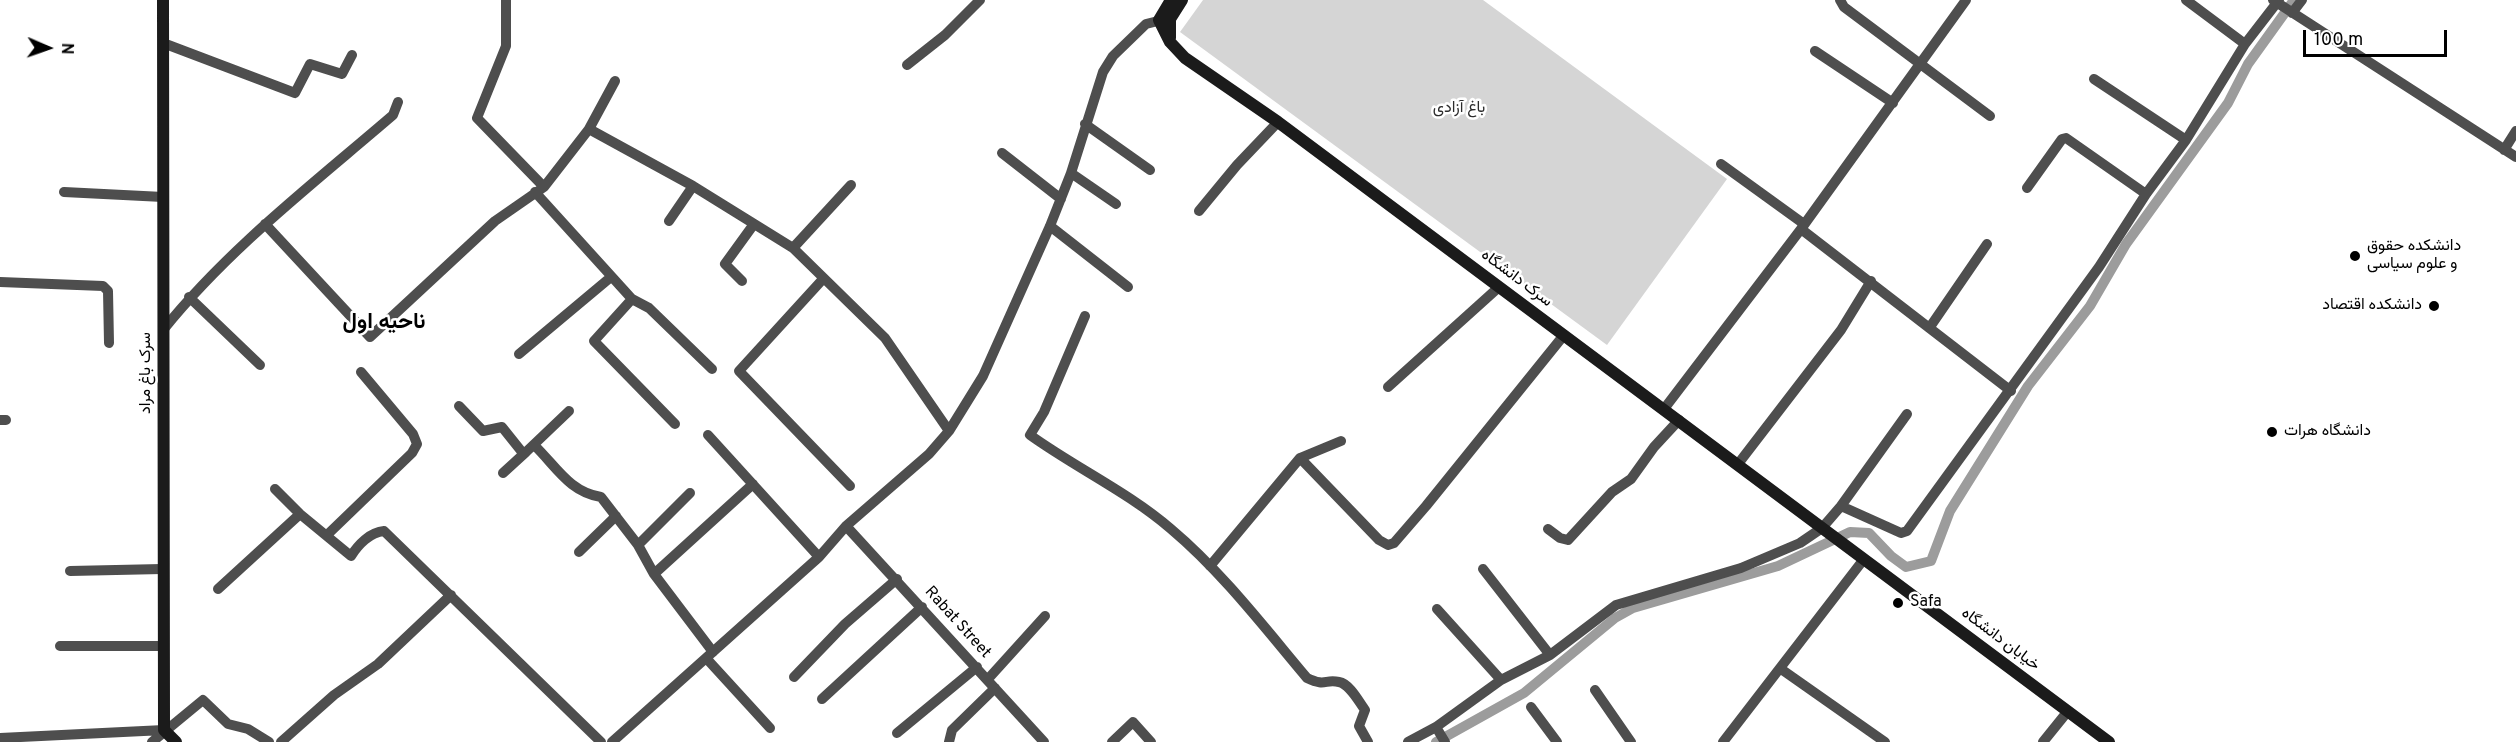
<!DOCTYPE html>
<meta charset="utf-8">
<style>
body{margin:0}
#map{position:relative;width:2516px;height:742px;overflow:hidden;background:#fff;font-family:Overpass,sans-serif}
canvas{display:block}
.north{position:absolute;left:18px;top:18px;width:60px;height:60px;-webkit-text-stroke:4px #fff;paint-order:stroke;rotate:92deg;font-size:16px;font-weight:700;line-height:24px;text-align:center;color:#000}
.north::after{content:'';display:block;margin:auto;width:21px;height:27px;background:#000;clip-path:polygon(50% 0,100% 100%,50% 72%,0 100%)}
.scale{position:absolute;left:2303px;top:30px;width:144px;height:27px;box-sizing:border-box;border:3px solid #000;border-top:0;padding-left:8px;font-size:18px;line-height:21px;white-space:nowrap;color:#000;-webkit-text-stroke:4px #fff;paint-order:stroke}
</style>
<div id="map">
<canvas width="2516" height="742"></canvas>
<div class="north">N</div>
<div class="scale">100 m</div>
</div>
<script>
const ctx = document.querySelector('canvas').getContext('2d');
ctx.lineJoin = 'round';
function fillPath(path, color) { ctx.fillStyle = color; ctx.fill(path, 'evenodd'); }
function stroke(path, color, width, dash) { ctx.strokeStyle = color; ctx.lineWidth = width; ctx.lineCap = dash ? 'butt' : 'round'; ctx.setLineDash(dash || []); ctx.stroke(path); }
function label(font, color, halo, rows, align = 'center') {
  ctx.font = font + ' Overpass,Vazirmatn,sans-serif'; ctx.lineWidth = 5; ctx.setLineDash([]); ctx.textBaseline = 'middle'; ctx.strokeStyle = halo; ctx.fillStyle = color; for (const [text, x, y, turn = 0] of rows) {
    ctx.save(); ctx.translate(x, y); ctx.rotate((+turn || 0) * Math.PI / 180); ctx.textAlign = isNaN(turn) ? turn : align; if (halo) ctx.strokeText(text, 0, 0); ctx.fillText(text, 0, 0); ctx.restore();
  }
}
const green = new Path2D(`
 M 1203,0 L 1483,0 L 1727,179 L 1607,345 L 1180,32 Z`);
const canal = new Path2D(`
 M 1436,742 L 1524,693 L 1615,618 L 1633,608 L 1778,566 L 1850,532 L 1869,533 L 1891,556 L 1906,567 L 1931,561 L 1950,511 L 2028,386 L 2090,306 L 2126,244 L 2228,103 L 2248,64 L 2294,0`);
const street = new Path2D(`
 M 506,0 L 506,46 L 477,118 L 544,187 L 589,129 L 693,186 L 793,248 L 885,338 L 949,431
 M 1840,0 L 1844,7 L 1990,116
 M 2186,0 L 2245,44
 M 2273,0 L 2516,157
 M 2292,13 L 2302,0
 M 163,43 L 295,93 L 310,64 L 342,74 L 352,55
 M 1815,51 L 1893,103
 M 907,65 L 945,35 L 980,0
 M 2094,79 L 2186,140
 M 1085,124 L 1150,170
 M 589,129 L 615,81
 M 2504,150 L 2516,131
 M 1002,153 L 1061,199
 M 1721,164 L 1804,224
 M 1071,173 L 1116,204
 M 2027,188 L 2062,139 L 2066,138 L 2146,194
 M 64,192 L 163,197
 M 535,192 L 632,299 L 649,308 L 712,369
 M 1199,211 L 1237,165 L 1278,122
 M 669,221 L 693,186
 M 265,224 L 370,337 L 495,221 L 544,187
 M 1050,226 L 1128,287
 M 1801,229 L 2011,391
 M 793,248 L 851,185
 M 823,279 L 739,371 L 850,486
 M 742,281 L 725,264 L 754,224
 M 0,282 L 103,286 L 108,291 L 109,343
 M 189,297 L 260,365
 M 632,299 L 594,341 L 675,424
 M 1085,316 L 1044,412 L 1030,435 C 1076,468 1128,492 1171,529 C 1222,572 1264,627 1307,678 C 1326,687 1324,679 1339,682 C 1350,684 1359,702 1365,710 L 1359,726 L 1368,742
 M 1930,327 L 1987,244
 M 163,330 C 229,248 314,183 393,115 L 398,102
 M 519,354 L 611,277
 M 1388,387 L 1499,287
 M 459,406 L 483,431 L 502,427 L 522,452 L 526,452 L 569,411
 M 1664,409 L 1801,229 L 1966,0
 M 0,420 L 6,420
 M 708,435 L 819,557
 M 534,445 C 556,466 569,492 601,497 L 638,545 L 654,574 L 713,652
 M 1300,458 L 1379,540 L 1388,545 L 1394,543 L 1426,506 L 1564,335
 M 1738,464 L 1841,330 L 1871,281
 M 503,473 L 526,452
 M 275,489 L 300,514 L 351,556 C 358,545 370,532 384,531 L 601,742
 M 1841,506 L 1901,533 L 1907,531 L 2099,267 L 2146,194 L 2186,140 L 2245,44 L 2279,0
 M 846,526 L 1044,742
 M 1548,529 L 1560,538 L 1568,540 L 1612,492 L 1631,479 L 1654,447 L 1679,420
 M 327,535 L 412,453 L 417,444 L 413,434 L 361,372
 M 638,545 L 690,493
 M 579,552 L 616,516
 M 1210,566 L 1300,458 L 1341,441
 M 1483,569 L 1550,655
 M 70,571 L 162,569
 M 654,574 L 753,484
 M 218,589 L 300,514
 M 1437,609 L 1501,680
 M 60,646 L 164,646
 M 706,658 L 770,728
 M 1781,669 L 1885,742
 M 794,677 L 845,624 L 897,579
 M 988,679 L 1045,616
 M 1595,690 L 1631,742
 M 822,699 L 922,607
 M 1531,707 L 1557,742
 M 1436,727 L 1445,742
 M 897,733 L 977,667
 M 0,738 L 164,730
 M 152,742 L 203,700 L 228,724 L 248,729 L 269,742
 M 281,742 L 334,695 L 378,664 L 451,595
 M 612,742 L 819,557 L 846,526 L 929,454 L 949,431 L 983,376 L 1050,226 L 1071,173 L 1103,72 L 1113,56 L 1146,24 L 1166,19
 M 949,742 L 952,730 L 995,688
 M 1112,742 L 1133,722 L 1151,742
 M 1408,742 L 1436,727 L 1501,680 L 1550,655 L 1616,605 L 1741,568 L 1800,543 L 1822,528 L 1841,506 L 1907,414
 M 1723,742 L 1864,559
 M 2043,742 L 2068,711`);
const secondary = new Path2D(`
 M 163,0 L 164,726 L 164,730 L 176,742
 M 1171,0 L 1159,20 L 1170,42 L 1185,58 L 1278,122 L 2109,742
 M 1170,38 L 1170,19 L 1182,0`);
const markers = [
 [2355,256,6,"#000"],
 [2434,306,6,"#000"],
 [2272,432,6,"#000"],
 [1898,603,6,"#000"]
];
const parkNames = [
 ["باغ آزادی",1459,109]
];
const poiNames = [
 ["دانشکده حقوق",2367,247],
 ["و علوم سیاسی",2367,265],
 ["دانشکده اقتصاد",2422,306,"right"],
 ["دانشگاه هرات",2284,432],
 ["Safa",1910,603]
];
const streetNames = [
 ["سرک دانشگاه",1516,279,37],
 ["سرک باغ مراد",147,373,-90],
 ["Rabat Street",957,623,48],
 ["خیابان دانشگاه",2000,640,37]
];
const districtNames = [
 ["ناحیه اول",384,324]
];
fillPath(green, '#d5d5d5');
stroke(canal, '#9c9c9c', 10);
stroke(street, '#4e4e4e', 10);
stroke(secondary, '#1b1b1b', 12);
for (const [x, y, r, color] of markers) { const dot = new Path2D(); dot.arc(x, y, r, 0, 2 * Math.PI); ctx.fillStyle = color; ctx.fill(dot); stroke(dot, '#fff', 2); }
label('16px', '#2c2c2c', '#fff', parkNames);
label('16px', '#000', '#fff', poiNames, 'left');
label('16px', '#000', '#fff', streetNames);
label('bold 22px', '#000', '#fff', districtNames);
</script>
